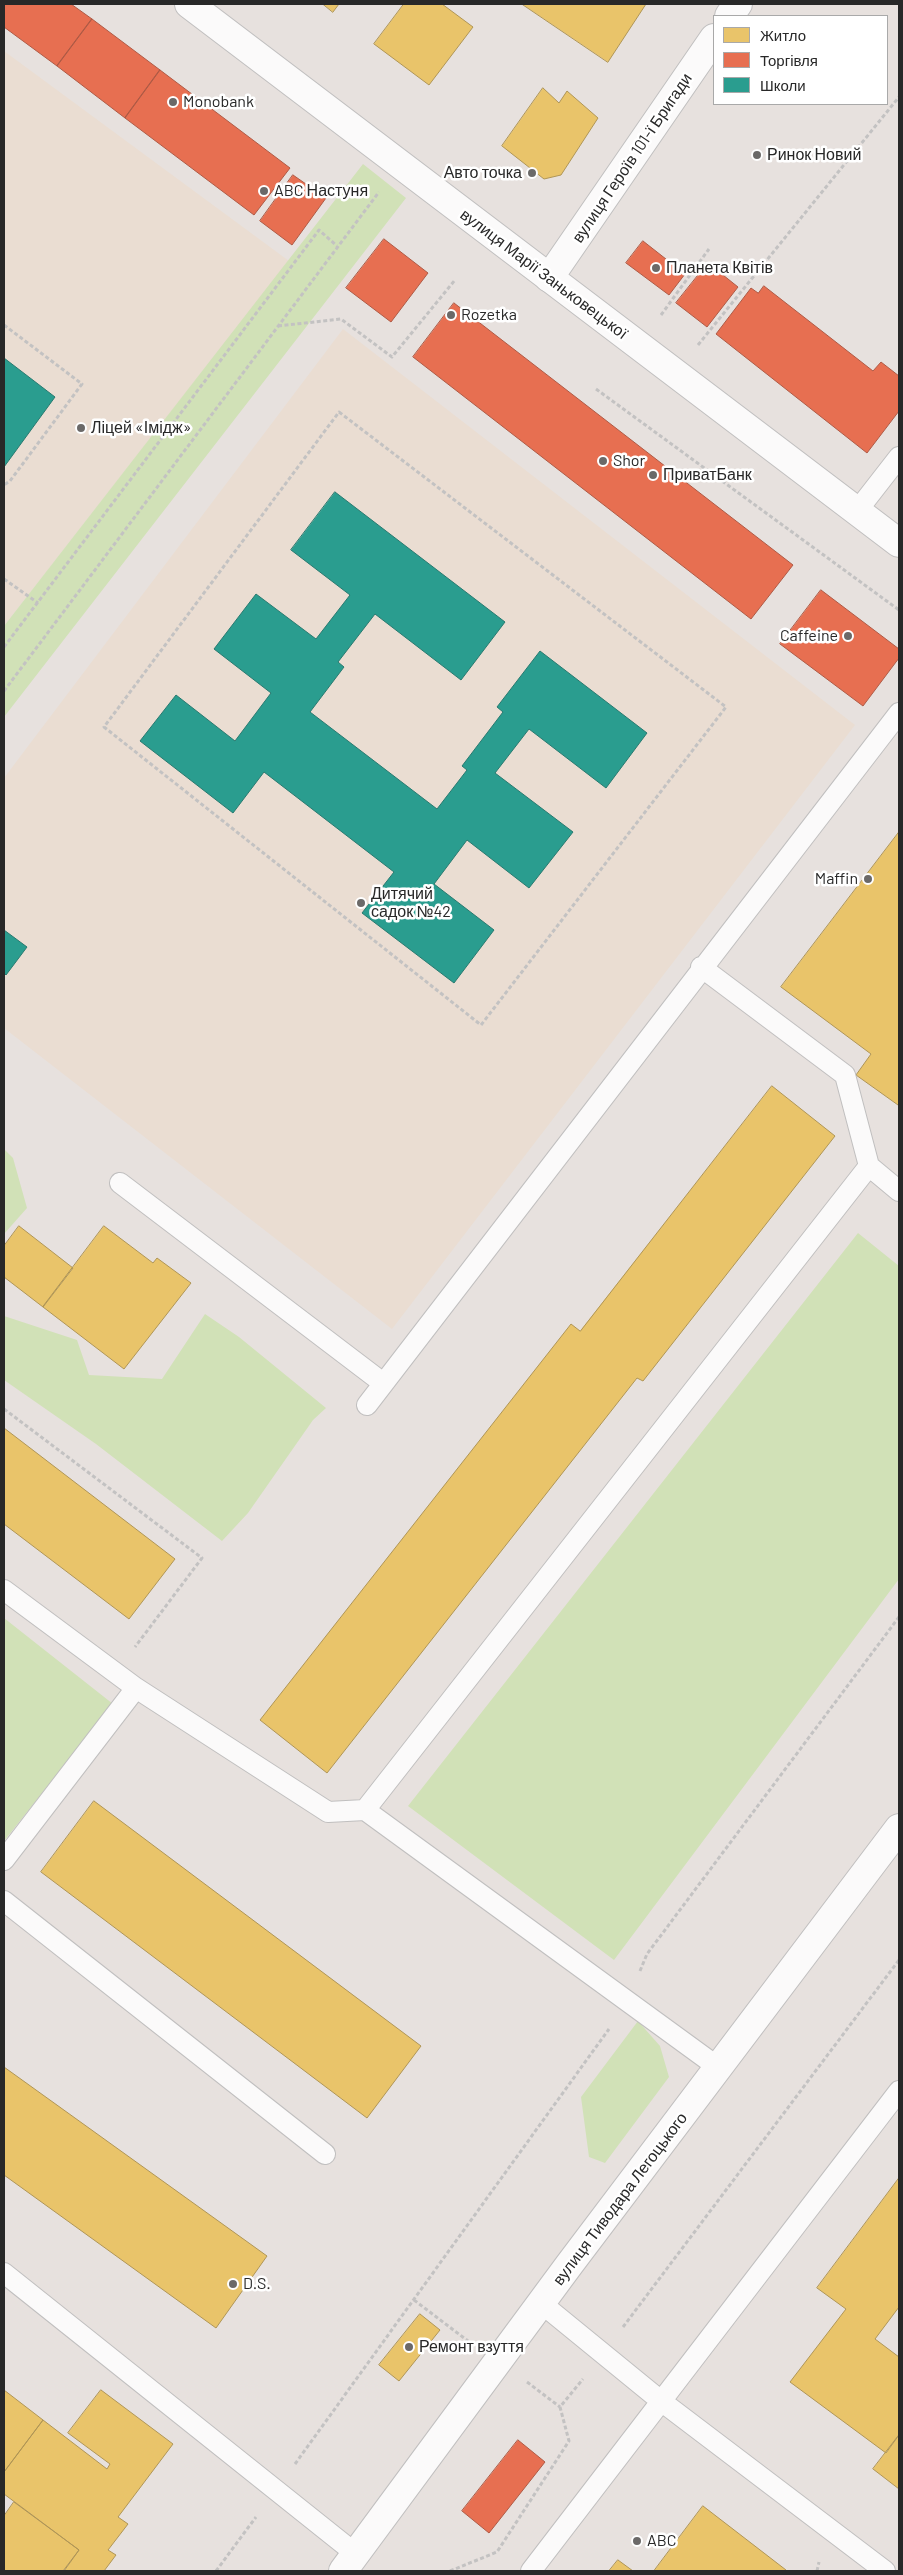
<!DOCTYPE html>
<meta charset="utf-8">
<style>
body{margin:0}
#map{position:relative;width:903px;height:2575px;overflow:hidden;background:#e7e1de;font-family:Barlow,sans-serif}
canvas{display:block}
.frame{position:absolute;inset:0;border:5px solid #282828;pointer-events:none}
.legend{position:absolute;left:713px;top:15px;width:175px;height:90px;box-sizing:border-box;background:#fff;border:1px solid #a9a9a9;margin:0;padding:6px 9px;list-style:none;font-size:15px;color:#282828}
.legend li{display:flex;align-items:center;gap:10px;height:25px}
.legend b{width:25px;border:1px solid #a9a9a9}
</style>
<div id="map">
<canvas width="903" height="2575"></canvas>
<div class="frame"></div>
<ul class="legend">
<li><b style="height:14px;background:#e9c46a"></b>Житло</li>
<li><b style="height:14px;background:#e76f51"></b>Торгівля</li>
<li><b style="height:14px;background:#2a9d8f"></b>Школи</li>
</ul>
</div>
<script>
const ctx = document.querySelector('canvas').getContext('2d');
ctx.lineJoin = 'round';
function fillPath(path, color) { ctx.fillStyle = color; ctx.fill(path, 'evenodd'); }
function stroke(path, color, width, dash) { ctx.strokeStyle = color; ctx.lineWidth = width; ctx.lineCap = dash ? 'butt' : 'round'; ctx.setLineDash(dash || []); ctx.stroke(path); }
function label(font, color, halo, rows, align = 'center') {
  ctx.font = font + ' Barlow,sans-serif'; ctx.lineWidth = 5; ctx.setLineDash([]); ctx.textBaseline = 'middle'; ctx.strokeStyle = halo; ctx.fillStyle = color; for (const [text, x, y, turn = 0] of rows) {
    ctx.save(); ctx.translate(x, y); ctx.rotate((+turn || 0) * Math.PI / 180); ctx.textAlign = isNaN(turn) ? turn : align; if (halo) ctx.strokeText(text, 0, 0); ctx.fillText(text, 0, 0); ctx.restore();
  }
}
const education = new Path2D(`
 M 4,51 L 289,261 L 4,626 Z
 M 343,329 L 855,725 L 392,1329 L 4,1028 L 4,778 Z`);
const green = new Path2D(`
 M 363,164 L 406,198 L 4,717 L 4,626 Z
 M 4,1149 L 13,1158 L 27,1208 L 4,1234 Z
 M 858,1233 L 899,1266 L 899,1579 L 614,1960 L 408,1806 Z
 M 205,1314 L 239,1337 L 326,1408 L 313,1420 L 248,1513 L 222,1541 L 96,1444 L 4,1380 L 4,1316 L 77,1340 L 89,1375 L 162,1379 Z
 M 4,1618 L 113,1704 L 4,1841 Z
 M 638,2021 L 660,2046 L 669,2077 L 605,2163 L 589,2157 L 581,2097 Z`);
const homes = new Path2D(`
 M 323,4 L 339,4 L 333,12 Z
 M 404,4 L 442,4 L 473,27 L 429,85 L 374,44 Z
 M 522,4 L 646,4 L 608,62 Z
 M 543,88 L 559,103 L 567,91 L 598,118 L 561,175 L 544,179 L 502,146 Z
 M 899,832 L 899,1103 L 898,1105 L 856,1075 L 871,1054 L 781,987 Z
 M 772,1086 L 835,1136 L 643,1381 L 637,1378 L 327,1773 L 260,1720 L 571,1324 L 580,1331 Z
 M 19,1226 L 73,1268 L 43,1307 L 4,1277 L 4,1246 Z
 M 104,1226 L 153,1263 L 157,1258 L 191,1283 L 124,1369 L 43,1307 Z
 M 4,1428 L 175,1559 L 129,1619 L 4,1524 Z
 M 94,1801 L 421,2046 L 367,2118 L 41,1872 Z
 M 4,2067 L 267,2256 L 216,2328 L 4,2175 Z
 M 899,2178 L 899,2307 L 875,2339 L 899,2357 L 899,2435 L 886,2453 L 790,2382 L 846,2309 L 817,2288 Z
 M 420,2314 L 440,2330 L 399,2381 L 379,2365 Z
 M 4,2390 L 43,2420 L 4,2472 Z
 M 101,2390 L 173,2444 L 118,2517 L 128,2524 L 108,2550 L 116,2555 L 104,2571 L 64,2571 L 79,2550 L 4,2494 L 4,2472 L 43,2420 L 107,2469 L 110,2464 L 68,2433 Z
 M 899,2435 L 899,2489 L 873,2469 Z
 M 14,2502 L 79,2550 L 63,2571 L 4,2571 L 4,2516 Z
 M 703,2506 L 786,2570 L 785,2571 L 654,2571 Z
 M 618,2560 L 633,2571 L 609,2571 Z`);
const shops = new Path2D(`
 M 4,4 L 71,4 L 92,19 L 57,66 L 4,27 Z
 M 92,19 L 160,70 L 125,118 L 57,66 Z
 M 160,70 L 290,168 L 254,215 L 125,118 Z
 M 293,175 L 326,198 L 292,245 L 260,221 Z
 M 384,239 L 428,273 L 391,322 L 346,288 Z
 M 643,241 L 685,274 L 669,295 L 626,263 Z
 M 708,263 L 738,287 L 707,327 L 676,303 Z
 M 764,286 L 873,371 L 881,362 L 899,376 L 899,411 L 867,453 L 716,334 L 751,288 L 758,293 Z
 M 454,303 L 793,565 L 751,619 L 413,357 Z
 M 821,590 L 899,649 L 899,658 L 863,706 L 780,644 Z
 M 518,2440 L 545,2462 L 489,2533 L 462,2511 Z`);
const schools = new Path2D(`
 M 4,358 L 55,397 L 4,467 Z
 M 335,492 L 505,622 L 461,680 L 375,614 L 338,662 L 344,667 L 310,712 L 437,809 L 467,770 L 462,766 L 503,712 L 497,707 L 540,651 L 647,733 L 606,788 L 529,729 L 495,773 L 573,832 L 529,888 L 467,840 L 434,884 L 494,930 L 454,983 L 362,913 L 394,872 L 264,772 L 233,813 L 140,741 L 176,695 L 235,741 L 271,693 L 214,649 L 256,594 L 316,639 L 350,595 L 291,550 Z
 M 4,930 L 27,947 L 6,975 L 4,973 Z`);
const path = new Path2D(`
 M 661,315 L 709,249
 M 4,325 L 82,384 L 10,481 L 4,485
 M 278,326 L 341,319 L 392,357 L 455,280
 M 698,345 L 899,97
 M 596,389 L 899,610
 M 339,412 L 726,707 L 481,1025 L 104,727 Z
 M 4,579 L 38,603
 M 4,647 L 319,230 L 337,246
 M 4,691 L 379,192
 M 4,1409 L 202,1558 L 135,1647
 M 640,1971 L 647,1954 L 899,1617
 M 414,2300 L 468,2341
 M 623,2327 L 899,1960
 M 527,2382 L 560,2407
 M 295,2464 L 609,2029
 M 216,2571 L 256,2517
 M 450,2571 L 497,2552 L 569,2441 L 560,2407 L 583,2379
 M 817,2571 L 819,2562`);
const lane = new Path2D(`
 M 857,511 L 899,457
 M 701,967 L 845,1075 L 869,1166 L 899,1191
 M 120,1183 L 383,1383
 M 367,1405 L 899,713
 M 4,1590 L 136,1688 L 328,1812 L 365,1810 L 719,2068
 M 365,1810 L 869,1166
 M 4,1860 L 136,1688
 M 4,1901 L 325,2154
 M 4,2273 L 356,2554
 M 541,2303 L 661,2401 L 885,2571
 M 531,2571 L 899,2091`);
const street = new Path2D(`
 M 729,16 L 738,4
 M 549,278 L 714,38`);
const secondary = new Path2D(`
 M 189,4 L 899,543
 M 343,2571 L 569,2265 L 899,1828`);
const markers = [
 [173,102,5,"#6b6968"],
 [757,155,5,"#6b6968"],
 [532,173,5,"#6b6968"],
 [264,191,5,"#6b6968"],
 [656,268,5,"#6b6968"],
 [451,315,5,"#6b6968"],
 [81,428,5,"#6b6968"],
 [603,461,5,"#6b6968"],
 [653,475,5,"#6b6968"],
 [848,636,5,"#6b6968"],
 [868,879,5,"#6b6968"],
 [361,903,5,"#6b6968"],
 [233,2284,5,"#6b6968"],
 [409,2347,5,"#6b6968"],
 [637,2541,5,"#6b6968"]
];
const poiNames = [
 ["Monobank",183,102],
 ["Ринок Новий",767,155],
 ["Авто точка",522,173,"right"],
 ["ABC Настуня",274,191],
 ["Планета Квітів",666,268],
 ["Rozetka",461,315],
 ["Ліцей «Імідж»",91,428],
 ["Shor",613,461],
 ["ПриватБанк",663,475],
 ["Caffeine",838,636,"right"],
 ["Maffin",858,879,"right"],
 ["Дитячий",371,894],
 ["садок №42",371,912],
 ["D.S.",243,2284],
 ["Ремонт взуття",419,2347],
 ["ABC",647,2541]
];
const streetNames = [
 ["вулиця Героїв 101-ї Бригади",632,158,-56],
 ["вулиця Марії Заньковецької",544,274,37],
 ["вулиця Тиводара Легоцького",620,2199,-53]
];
fillPath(education, '#eaddd2');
fillPath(green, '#d1e1b7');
fillPath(homes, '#e9c46a');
stroke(homes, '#af9556', 1);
fillPath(shops, '#e76f51');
stroke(shops, '#ae5a45', 1);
fillPath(schools, '#2a9d8f');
stroke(schools, '#297a70', 1);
stroke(lane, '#c0bfbf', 22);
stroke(street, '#c0bfbf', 30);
stroke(secondary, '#c0bfbf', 30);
stroke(path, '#c3c2c2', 3, [4, 2.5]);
stroke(lane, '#fbfafa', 20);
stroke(street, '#fbfafa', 28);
stroke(secondary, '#fbfafa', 28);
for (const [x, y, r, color] of markers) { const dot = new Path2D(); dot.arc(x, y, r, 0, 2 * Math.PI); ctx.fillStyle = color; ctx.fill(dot); stroke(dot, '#fff', 2); }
label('16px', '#282828', '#fff', poiNames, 'left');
label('16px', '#282828', '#fff', streetNames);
</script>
